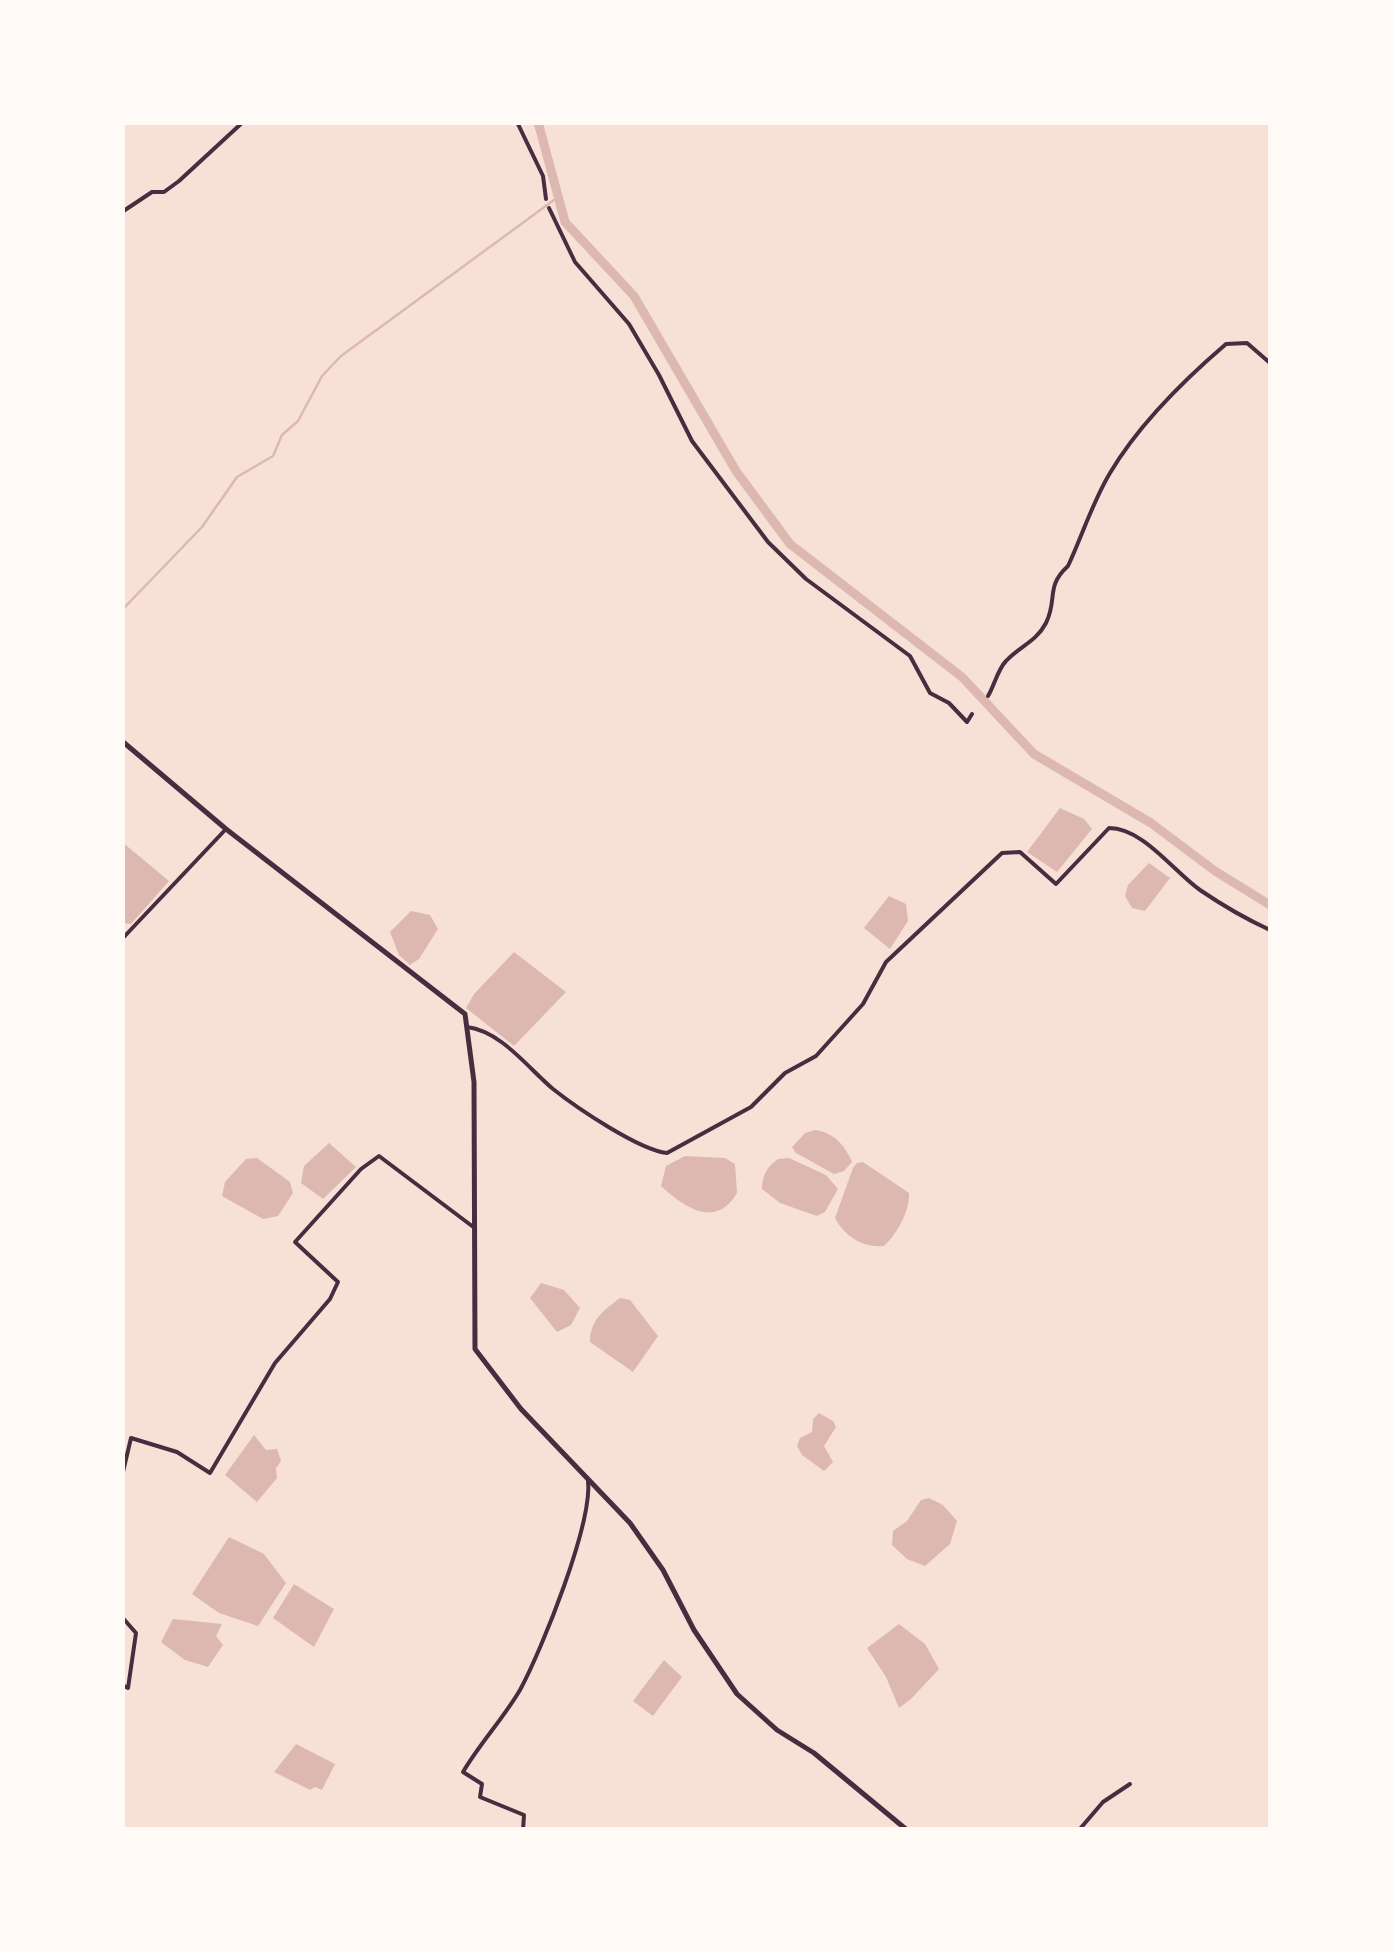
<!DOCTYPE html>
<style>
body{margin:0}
#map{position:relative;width:1393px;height:1952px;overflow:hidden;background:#f7e1d7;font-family:"Nunito Sans",sans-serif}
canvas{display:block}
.frame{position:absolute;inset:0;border:125px solid #fffaf5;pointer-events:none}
</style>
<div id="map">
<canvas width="1393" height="1952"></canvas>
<div class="frame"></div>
</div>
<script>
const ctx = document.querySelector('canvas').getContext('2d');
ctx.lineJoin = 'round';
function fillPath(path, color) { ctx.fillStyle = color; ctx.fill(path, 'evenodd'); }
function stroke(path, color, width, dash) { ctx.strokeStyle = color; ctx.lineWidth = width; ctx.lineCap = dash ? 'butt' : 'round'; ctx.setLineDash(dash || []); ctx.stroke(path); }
const water = new Path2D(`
 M 1060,808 L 1084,819 L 1092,829 L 1057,872 L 1027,852 Z
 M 122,842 L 169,881 L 131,924 L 123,923 Z
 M 1149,863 L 1170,878 L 1145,911 L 1132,908 L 1125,896 L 1128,885 Z
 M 889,896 L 906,904 L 908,921 L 890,949 L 864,928 Z
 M 411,911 L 430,915 L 438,929 L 419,959 L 410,965 L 399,955 L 390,932 Z
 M 514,952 L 566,992 L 514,1046 L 466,1008 L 474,994 Z
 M 815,1130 C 833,1132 845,1145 852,1162 L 844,1171 L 834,1174 L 796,1153 L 792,1147 L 805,1133 Z
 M 329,1143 L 356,1167 L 323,1199 L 301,1183 L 304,1166 Z
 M 685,1156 L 725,1158 L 735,1164 L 737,1193 C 716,1229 685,1208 661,1186 L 666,1166 Z
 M 257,1158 L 290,1182 L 293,1193 L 278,1216 L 263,1219 L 222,1196 L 225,1182 L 246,1159 Z
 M 789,1158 L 826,1175 L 838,1189 L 825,1212 L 817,1216 L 780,1203 L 762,1189 C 762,1175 767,1167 778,1159 Z
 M 863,1162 L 909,1193 C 910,1211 897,1234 884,1246 C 864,1248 845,1237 835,1218 L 853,1168 L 857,1163 Z
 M 541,1283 L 564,1290 L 580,1308 L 571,1325 L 557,1332 L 530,1298 Z
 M 620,1298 L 630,1300 L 658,1336 L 633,1372 L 590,1342 C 590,1320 604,1310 620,1298 Z
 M 819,1413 L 833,1421 L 836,1427 L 824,1446 L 833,1462 L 824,1471 L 802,1455 L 797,1446 L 800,1438 L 812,1432 L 813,1419 Z
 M 254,1435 L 266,1450 L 277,1449 L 281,1461 L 276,1468 L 277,1478 L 257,1502 L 225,1475 Z
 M 929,1498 L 943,1505 L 957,1521 L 950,1544 L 925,1566 L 907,1559 L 892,1545 L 893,1531 L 907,1521 L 921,1500 Z
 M 229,1537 L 264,1554 L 286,1583 L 258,1626 L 219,1613 L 192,1594 Z
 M 294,1584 L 334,1609 L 314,1647 L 273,1618 Z
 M 173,1619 L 222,1624 L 216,1636 L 223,1645 L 208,1667 L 185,1660 L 161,1642 Z
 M 899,1624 L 925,1644 L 939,1669 L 911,1699 L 899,1708 L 886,1677 L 867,1648 Z
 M 664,1660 L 682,1677 L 653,1716 L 633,1701 Z
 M 296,1744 L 335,1764 L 322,1790 L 315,1787 L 310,1790 L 274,1772 Z`);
const stream = new Path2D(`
 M 122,610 L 202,527 L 237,477 L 273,456 L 282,435 L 298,421 L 322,376 L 341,356 L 558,197`);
const canal = new Path2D(`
 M 538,122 L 565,222 L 634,296 L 736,471 L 790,544 L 962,677 L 1034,754 L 1151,823 L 1215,871 L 1270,905`);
const minor = new Path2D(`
 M 517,122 L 543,176 L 546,199
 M 549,208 L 575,262 L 629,324 L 659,375 L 692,441 L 768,542 L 806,579 L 910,656 L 930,693 L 949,703 L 967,722 L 972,714
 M 122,212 L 152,192 L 164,192 L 179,181 L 243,122
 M 988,696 C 994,686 998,669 1006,661 C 1020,646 1036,642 1046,623 C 1058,599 1045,587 1068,566 C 1082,536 1093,501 1110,473 C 1139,424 1184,380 1226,344 L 1247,343 L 1270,363
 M 122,939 L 226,829
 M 467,1027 C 501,1031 528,1068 553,1089 C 577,1108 639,1150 667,1153 L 751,1107 L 785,1073 L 816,1056 L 863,1004 L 886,962 L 1002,853 L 1020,852 L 1056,884 L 1109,828 C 1143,828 1173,871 1200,890 C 1222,905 1246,919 1270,930
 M 122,1476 L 131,1438 L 177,1452 L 210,1473 L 275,1363 L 330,1299 L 338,1282 L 295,1242 L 361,1169 L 379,1156 L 472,1226
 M 122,1479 L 122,1528
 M 122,1617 L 136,1633 L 128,1688 L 122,1685
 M 523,1830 L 524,1815 L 480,1797 L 482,1784 L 463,1772 C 480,1743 503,1719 520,1690 C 542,1649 593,1523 588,1480
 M 1079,1830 L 1103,1802 L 1130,1784`);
const tertiary = new Path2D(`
 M 122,741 L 226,829 L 465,1014 L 474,1082 L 475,1349 L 521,1409 L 630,1523 L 663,1570 L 694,1630 L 737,1694 L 777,1730 L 814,1753 L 907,1830`);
fillPath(water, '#dcb8b0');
stroke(stream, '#dcb8b0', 2.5);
stroke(canal, '#dcb8b0', 9);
stroke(minor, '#4a2c40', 4);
stroke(tertiary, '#4a2c40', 5);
</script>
